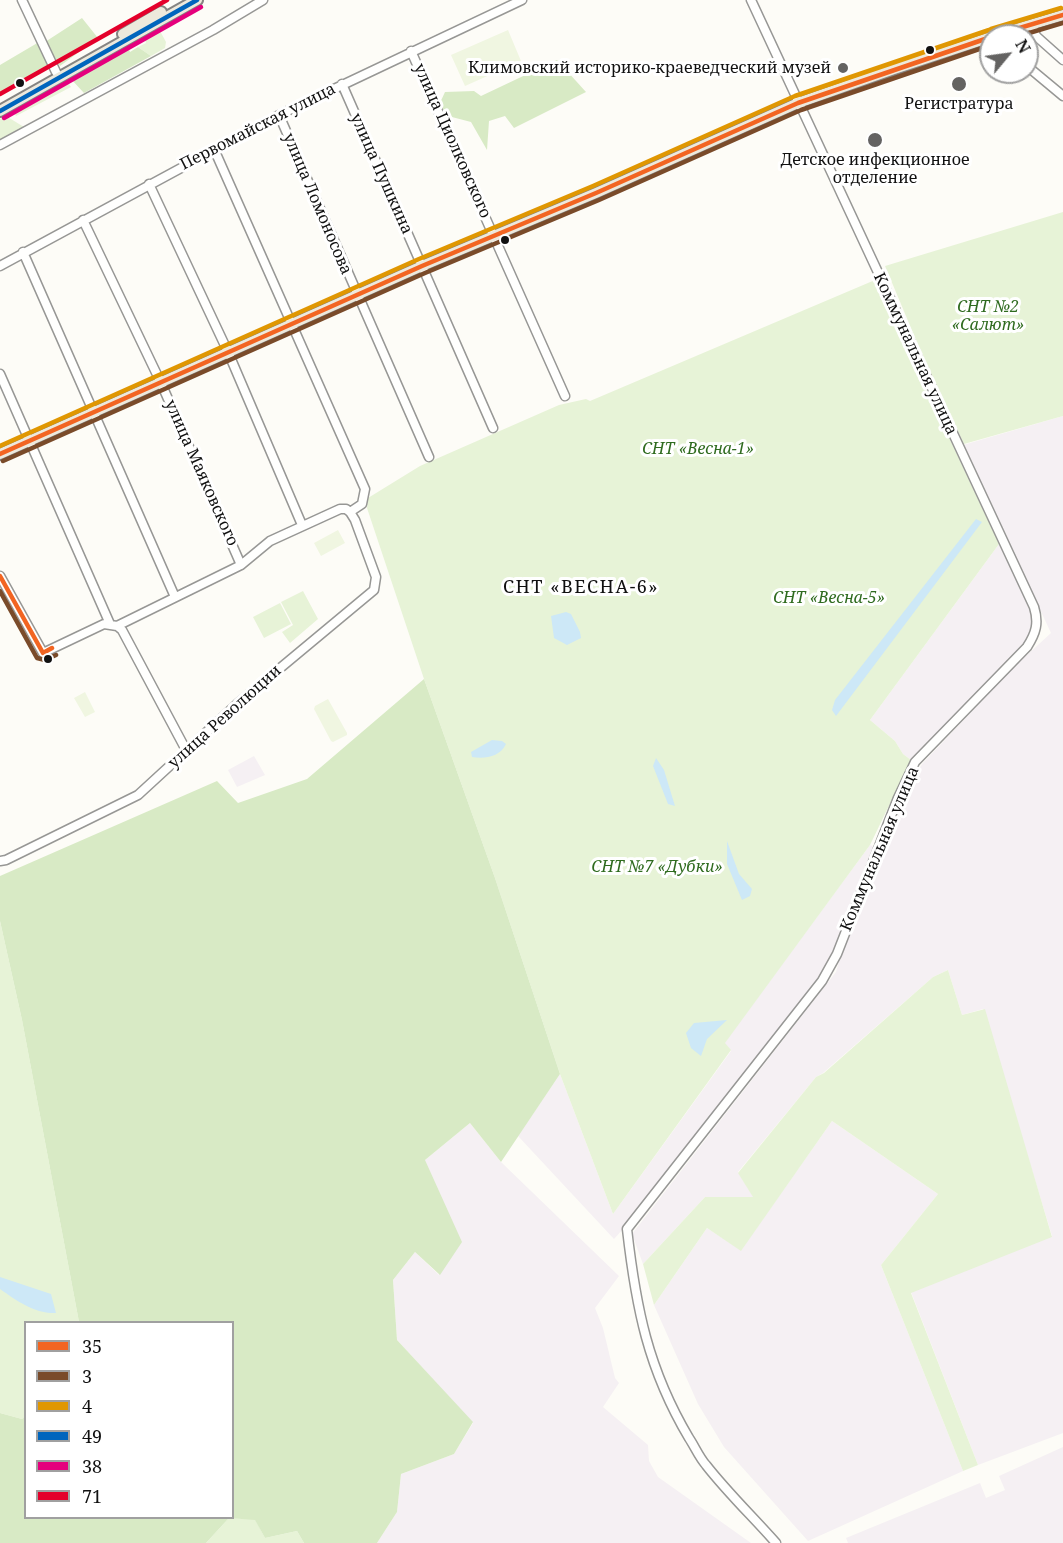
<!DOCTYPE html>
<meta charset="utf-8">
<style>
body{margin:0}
#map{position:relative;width:1063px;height:1543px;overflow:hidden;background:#fdfcf7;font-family:"Noto Serif",serif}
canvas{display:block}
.legend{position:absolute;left:24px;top:1321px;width:210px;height:198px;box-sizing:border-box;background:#fff;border:2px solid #a0a0a0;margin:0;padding:8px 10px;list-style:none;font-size:18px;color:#111}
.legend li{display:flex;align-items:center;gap:12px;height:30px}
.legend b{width:30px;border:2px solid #a0a0a0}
.north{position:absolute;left:979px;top:24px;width:60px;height:60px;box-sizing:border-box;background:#fff;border:2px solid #a0a0a0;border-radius:50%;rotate:61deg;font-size:16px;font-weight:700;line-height:24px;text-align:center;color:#111}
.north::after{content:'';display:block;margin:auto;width:21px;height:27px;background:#646362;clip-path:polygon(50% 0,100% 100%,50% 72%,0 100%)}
</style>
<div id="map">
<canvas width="1063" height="1543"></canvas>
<ul class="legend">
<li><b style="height:8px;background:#f26522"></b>35</li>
<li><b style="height:8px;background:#7a4b2a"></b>3</li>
<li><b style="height:8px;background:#e09702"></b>4</li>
<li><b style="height:8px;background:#0065bd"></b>49</li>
<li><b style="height:8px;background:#e5007d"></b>38</li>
<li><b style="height:8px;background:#e4002b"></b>71</li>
</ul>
<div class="north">N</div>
</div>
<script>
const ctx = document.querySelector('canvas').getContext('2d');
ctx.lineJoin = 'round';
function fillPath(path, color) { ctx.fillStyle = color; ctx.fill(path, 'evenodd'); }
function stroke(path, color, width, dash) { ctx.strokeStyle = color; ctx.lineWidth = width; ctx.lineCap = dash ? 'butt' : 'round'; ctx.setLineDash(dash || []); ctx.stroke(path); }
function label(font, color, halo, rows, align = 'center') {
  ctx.font = font + ' "Noto Serif",serif'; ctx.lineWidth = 6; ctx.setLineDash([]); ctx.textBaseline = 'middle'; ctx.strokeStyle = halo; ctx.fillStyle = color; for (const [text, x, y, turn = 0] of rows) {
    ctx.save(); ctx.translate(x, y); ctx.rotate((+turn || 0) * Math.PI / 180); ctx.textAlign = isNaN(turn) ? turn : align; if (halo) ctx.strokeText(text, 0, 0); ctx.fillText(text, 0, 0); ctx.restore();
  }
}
const industrial = new Path2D(`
 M 1063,416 L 1063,1433 L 978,1465 L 911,1292 L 1052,1236 L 983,1009 L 962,1015 L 948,970 L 933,977 L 823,1073 L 816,1077 L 738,1172 L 754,1197 L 705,1197 L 643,1264 L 632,1234 L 836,972 L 846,938 L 915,776 L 922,764 L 1015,666 L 1051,633 L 963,445 Z
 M 999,544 L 1029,606 L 1034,624 L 1031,633 L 1026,641 L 911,760 L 903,754 L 895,741 L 870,720 Z
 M 254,756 L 265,775 L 237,787 L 228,770 Z
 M 870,845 L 877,848 L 830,963 L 632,1219 L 614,1239 L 518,1136 L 560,1074 L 613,1214 L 731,1051 L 724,1043 Z
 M 832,1121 L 938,1194 L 881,1265 L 963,1471 L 808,1541 L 724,1447 L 698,1404 L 654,1305 L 707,1228 L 741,1250 Z
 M 470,1123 L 501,1162 L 619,1276 L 595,1308 L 603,1328 L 615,1378 L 619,1383 L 603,1407 L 648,1445 L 649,1461 L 658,1477 L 751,1543 L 377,1543 L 397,1512 L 401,1474 L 454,1454 L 473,1423 L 397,1340 L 393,1280 L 415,1252 L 439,1275 L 425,1160 Z
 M 1063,1447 L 1063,1543 L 848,1543 L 846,1538 L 980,1483 L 986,1498 L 1005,1490 L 999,1476 Z`);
const green = new Path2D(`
 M 160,31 L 166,42 L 165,48 L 151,56 L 138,47 L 146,43 L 145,40 Z
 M 67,81 L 71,87 L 16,116 L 13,111 Z
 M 6,116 L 24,127 L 0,140 L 0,119 Z
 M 1063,212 L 1063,416 L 964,444 L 919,347 L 885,266 Z
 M 875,280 L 999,544 L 870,720 L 895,741 L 903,754 L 911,760 L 870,845 L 725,1043 L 731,1050 L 613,1214 L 560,1074 L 495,878 L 424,679 L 367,508 L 368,498 L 420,466 L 559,405 L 586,399 L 590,401 Z
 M 303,591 L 318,619 L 290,643 L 282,632 L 293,625 L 281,602 Z
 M 280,603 L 291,624 L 264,638 L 253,617 Z
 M 0,921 L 22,1020 L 79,1322 L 26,1322 L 26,1417 L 22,1419 L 0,1413 Z
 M 948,970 L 962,1015 L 985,1009 L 1052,1237 L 911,1293 L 978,1465 L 963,1471 L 881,1265 L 938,1194 L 832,1121 L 741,1251 L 707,1228 L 654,1305 L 643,1264 L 705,1197 L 753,1197 L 738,1173 L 816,1077 L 824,1073 L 933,977 Z
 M 229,1518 L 255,1519 L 265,1538 L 297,1531 L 304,1543 L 206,1543 Z`);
const forest = new Path2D(`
 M 82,18 L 98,38 L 60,66 L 45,42 Z
 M 39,42 L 49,64 L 0,94 L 0,65 Z
 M 138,47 L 151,56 L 84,93 L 70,78 L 98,62 L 129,49 L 130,52 Z
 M 557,60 L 586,92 L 514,128 L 505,116 L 489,121 L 487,150 L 471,122 L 448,116 L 439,105 L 445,92 L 474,91 L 481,96 Z
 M 424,679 L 495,878 L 560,1074 L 501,1162 L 470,1123 L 425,1160 L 462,1242 L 440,1275 L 415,1252 L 393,1280 L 397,1340 L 473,1422 L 454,1454 L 401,1474 L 397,1512 L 377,1543 L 304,1543 L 297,1531 L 265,1538 L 255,1520 L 229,1518 L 206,1543 L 0,1543 L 0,1413 L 22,1419 L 25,1417 L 26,1518 L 232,1518 L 232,1322 L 79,1322 L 22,1020 L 0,921 L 0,876 L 217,781 L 238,803 L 307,779 Z`);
const pitch = new Path2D(`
 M 508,30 L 521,61 L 465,86 L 451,55 Z
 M 338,530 L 345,543 L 321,556 L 314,543 Z
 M 85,692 L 95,712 L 85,717 L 74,698 Z
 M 328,699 L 347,733 L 347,735 L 333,742 L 331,741 L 314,709 L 315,706 Z`);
const water = new Path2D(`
 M 976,519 L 982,522 L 836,716 L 832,710 L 835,700 Z
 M 566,612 L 571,614 L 580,632 L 581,638 L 567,645 L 554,638 L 551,616 Z
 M 492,740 L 502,741 L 506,744 C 500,757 485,759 472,757 L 471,752 Z
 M 656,758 L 664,770 L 675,806 L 668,804 L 653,766 Z
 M 727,841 L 739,874 L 752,889 L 750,896 L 742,900 L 727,864 Z
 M 727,1020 L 707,1039 L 701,1056 L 691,1048 L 686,1033 L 694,1023 Z
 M 0,1277 L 51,1294 L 56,1313 C 35,1314 17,1301 0,1289 Z`);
const minor = new Path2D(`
 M 22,0 L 56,72
 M 751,0 L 1034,607 C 1039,623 1036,633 1027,647 L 915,762 L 898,798 L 837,954 L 822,981 L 627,1229 C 636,1308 648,1369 689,1438 C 695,1447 699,1457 706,1465 C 727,1492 753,1517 776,1543
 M 1032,24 L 1036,36 L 1063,60
 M 411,51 L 565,396
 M 1027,66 L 1063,96
 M 342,84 L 493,428
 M 279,115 L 429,457
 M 0,145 L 213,30 L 263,0
 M 214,149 L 365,489 L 362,504 L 350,512
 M 149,184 L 228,352 L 302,525
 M 83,220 L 161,383 L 241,565
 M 23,252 L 175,597
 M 0,266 L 279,115 L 522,0
 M 0,374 L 110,624
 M 0,576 L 43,653 L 104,624 L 117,626 L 122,630 L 186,750
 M 0,861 L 6,860 L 138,795 L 237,704 L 374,590 L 376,577 L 355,520 L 350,512 L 346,509 L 340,509 L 270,541 L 241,565 L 117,626`);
const major = new Path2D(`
 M 123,34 L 161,12
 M 993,36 L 1063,15
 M 0,111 L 197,0
 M 0,454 L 422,266 L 596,193 L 798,103 L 894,69 L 991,37`);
const bus1 = new Path2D(`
 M 993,36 L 1063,15
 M 0,454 L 422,266 L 596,193 L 798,103 L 991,37
 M 0,576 L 43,653 L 52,648`);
const bus2 = new Path2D(`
 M 1019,36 L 1063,23
 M 3,461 L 425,273 L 599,200 L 801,110 L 991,45
 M 0,591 L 37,658 L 45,660 L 56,655`);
const bus3 = new Path2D(`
 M 991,29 L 1061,8
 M 0,446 L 419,259 L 593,186 L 795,96 L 989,30`);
const bus4 = new Path2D(`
 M 0,111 L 197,0`);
const bus5 = new Path2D(`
 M 4,118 L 201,7`);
const bus6 = new Path2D(`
 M 0,94 L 167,0`);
const markers = [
 [930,50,5,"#111"],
 [843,68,6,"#646362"],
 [20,83,5,"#111"],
 [959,84,8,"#646362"],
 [875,140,8,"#646362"],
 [505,240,5,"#111"],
 [48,659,5,"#111"]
];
const poiNames = [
 ["Климовский историко-краеведческий музей",831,68,"right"],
 ["Регистратура",959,104],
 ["Детское инфекционное",875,160],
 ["отделение",875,178]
];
const streetNames = [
 ["Первомайская улица",258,127,-27],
 ["улица Циолковского",452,141,66],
 ["улица Пушкина",381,174,66],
 ["улица Ломоносова",317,204,67],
 ["Коммунальная улица",915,354,65],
 ["улица Маяковского",201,473,66],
 ["улица Революции",225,717,-42],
 ["Коммунальная улица",880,849,-67]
];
const parkNames = [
 ["СНТ №2",988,307],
 ["«Салют»",988,325],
 ["СНТ «Весна-1»",698,449],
 ["СНТ «Весна-5»",829,598],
 ["СНТ №7 «Дубки»",657,867]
];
const neighbourhoodNames = [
 ["СНТ «ВЕСНА-6»",581,588]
];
fillPath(industrial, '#f5f0f3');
fillPath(green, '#e7f3d7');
fillPath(forest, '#d8eac5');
fillPath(pitch, '#f0f6e1');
fillPath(water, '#cde8f7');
stroke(minor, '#979795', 11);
stroke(major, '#858482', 14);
stroke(minor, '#fffffe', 8);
stroke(major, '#ede9dc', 10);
stroke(bus1, '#f26522', 4.5);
stroke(bus2, '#7a4b2a', 4.5);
stroke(bus3, '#e09702', 4.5);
stroke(bus4, '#0065bd', 4.5);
stroke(bus5, '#e5007d', 4.5);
stroke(bus6, '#e4002b', 4.5);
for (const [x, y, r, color] of markers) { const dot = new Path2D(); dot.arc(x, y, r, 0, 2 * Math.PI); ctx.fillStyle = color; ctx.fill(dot); stroke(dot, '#fff', 2); }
label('16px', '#111', '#fff', poiNames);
label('16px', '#111', '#fff', streetNames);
label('italic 16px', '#2f6b1f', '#fff', parkNames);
ctx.letterSpacing = '1.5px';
label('18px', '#111', '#fff', neighbourhoodNames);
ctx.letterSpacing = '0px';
</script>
